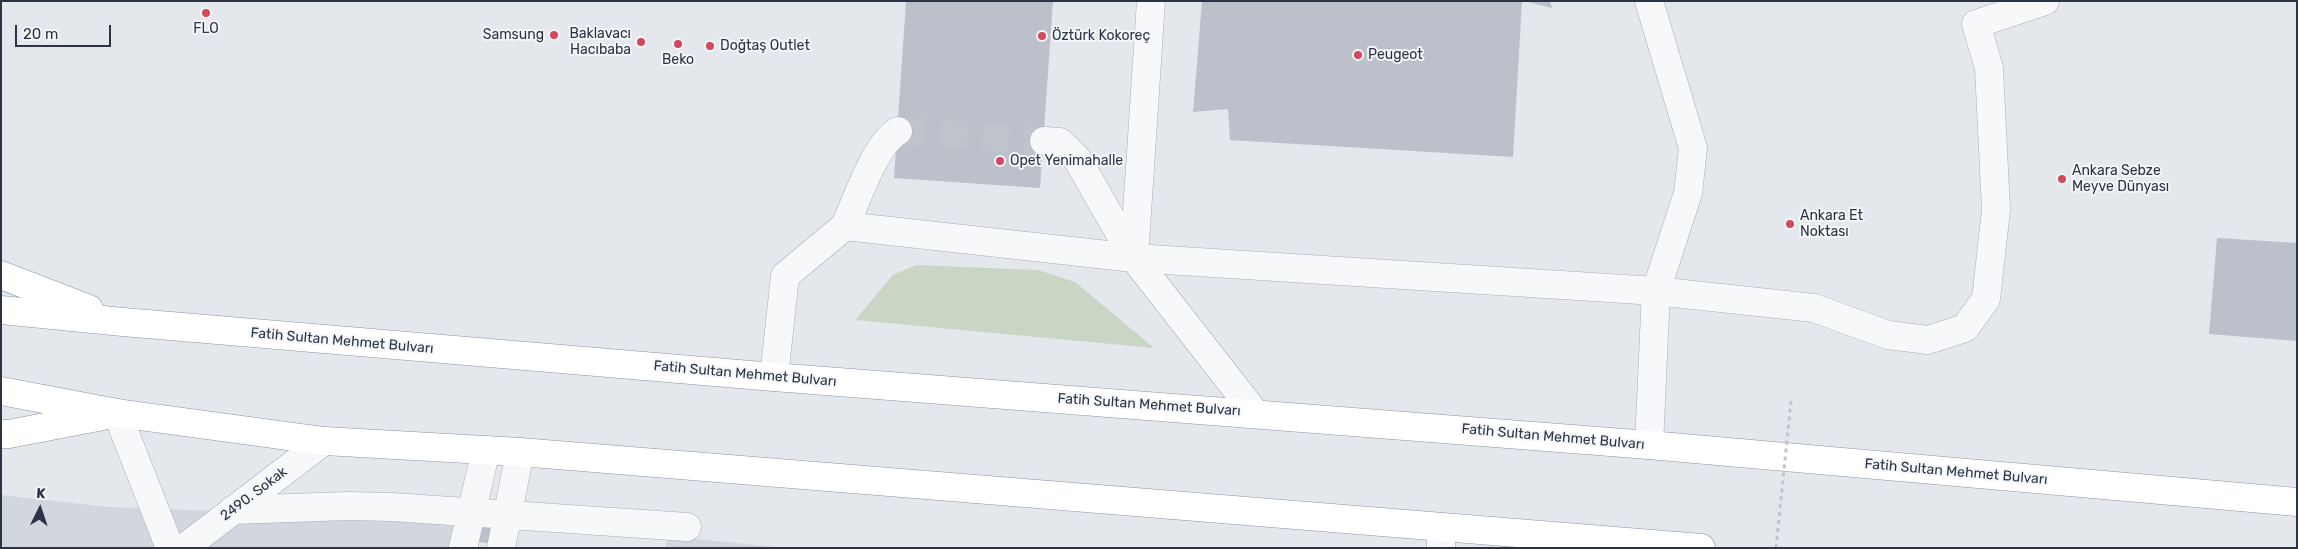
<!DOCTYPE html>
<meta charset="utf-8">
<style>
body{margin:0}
#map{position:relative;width:2298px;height:549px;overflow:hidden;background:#e4e7ec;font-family:Rubik,sans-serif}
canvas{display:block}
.frame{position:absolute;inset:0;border:2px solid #2b3445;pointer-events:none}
.north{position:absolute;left:15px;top:484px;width:50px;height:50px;-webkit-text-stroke:4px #f4f6f9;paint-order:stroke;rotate:4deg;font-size:14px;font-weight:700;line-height:20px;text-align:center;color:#2b3445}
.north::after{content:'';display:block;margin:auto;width:18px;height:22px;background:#2b3445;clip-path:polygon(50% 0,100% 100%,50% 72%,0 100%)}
.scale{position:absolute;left:15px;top:25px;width:96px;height:22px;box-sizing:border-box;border:2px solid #2b3445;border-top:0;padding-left:6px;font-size:15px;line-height:18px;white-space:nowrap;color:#2b3445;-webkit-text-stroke:4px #f4f6f9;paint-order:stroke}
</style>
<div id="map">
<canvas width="2298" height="549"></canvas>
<div class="frame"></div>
<div class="north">K</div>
<div class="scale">20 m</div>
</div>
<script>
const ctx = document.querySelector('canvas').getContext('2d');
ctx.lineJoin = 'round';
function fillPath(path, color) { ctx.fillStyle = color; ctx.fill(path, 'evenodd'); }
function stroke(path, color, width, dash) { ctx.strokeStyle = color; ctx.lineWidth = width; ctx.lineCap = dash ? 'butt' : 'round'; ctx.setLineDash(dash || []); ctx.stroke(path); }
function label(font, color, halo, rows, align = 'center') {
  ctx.font = font + ' Rubik,sans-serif'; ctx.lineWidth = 4; ctx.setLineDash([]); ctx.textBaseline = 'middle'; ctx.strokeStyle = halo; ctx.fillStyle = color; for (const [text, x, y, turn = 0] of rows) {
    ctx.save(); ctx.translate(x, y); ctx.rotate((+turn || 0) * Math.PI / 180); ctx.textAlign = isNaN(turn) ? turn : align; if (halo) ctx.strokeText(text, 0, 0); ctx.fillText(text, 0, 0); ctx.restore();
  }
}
const built = new Path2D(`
 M 1,495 L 109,507 L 457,520 L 450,548 L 1,548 Z
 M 667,536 L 784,548 L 666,548 Z`);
const green = new Path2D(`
 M 916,265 L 1038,270 L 1075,282 L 1154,348 L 855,320 L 893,275 Z`);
const building = new Path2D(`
 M 906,1 L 1053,1 L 1040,188 L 894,178 Z
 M 1202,1 L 1522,1 L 1513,157 L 1230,140 L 1228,109 L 1193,112 Z
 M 1528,1 L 1550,1 L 1552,8 L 1528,2 Z
 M 2217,238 L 2297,243 L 2297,341 L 2209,334 Z
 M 481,525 L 496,527 L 494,544 L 479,542 Z`);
const minorTunnel = new Path2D(`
 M 898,131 L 1044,141`);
const minor = new Path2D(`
 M 1151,1 L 1134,258 L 1255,413
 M 1649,1 L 1693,148 L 1688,193 L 1656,291 L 1649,445
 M 1044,141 L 1060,142 L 1077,159 L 1134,258
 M 845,226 C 856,202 875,144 898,131
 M 774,377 L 785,276 L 845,226 L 1134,258 L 1656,291 L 1814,308 L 1888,335 L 1928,340 L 1965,328 L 1986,299 L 1996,210 L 1989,68 L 1976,24 L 2045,1
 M 117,413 L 170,548
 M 233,510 L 348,506 L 392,507 L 687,527
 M 1441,527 L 1441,548
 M 184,548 L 324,441
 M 463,548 L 486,450
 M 501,548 L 520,452`);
const highway = new Path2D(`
 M 1,275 L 89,309
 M 1,310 L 123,322 L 774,377 L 1649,445 L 2297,502
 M 1,391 L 117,413 L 324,441 L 520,452 L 1701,548
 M 1,434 L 9,434 L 103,416`);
const pathBridge = new Path2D(`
 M 1776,548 L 1791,401`);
const markers = [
 [206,13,5,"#d1495b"],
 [554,35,5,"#d1495b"],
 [1042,36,5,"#d1495b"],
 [641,42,5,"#d1495b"],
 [678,44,5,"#d1495b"],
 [710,46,5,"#d1495b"],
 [1358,55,5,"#d1495b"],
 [1000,161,5,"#d1495b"],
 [2062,179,5,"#d1495b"],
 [1790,224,5,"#d1495b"]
];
const poiNames = [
 ["FLO",206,29,"center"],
 ["Baklavacı",631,34,"right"],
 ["Hacıbaba",631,50,"right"],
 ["Samsung",544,35,"right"],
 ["Öztürk Kokoreç",1052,36],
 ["Doğtaş Outlet",720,46],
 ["Peugeot",1368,55],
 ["Beko",678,60,"center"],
 ["Opet Yenimahalle",1010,161],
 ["Ankara Sebze",2072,171],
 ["Meyve Dünyası",2072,187],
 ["Ankara Et",1800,216],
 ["Noktası",1800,232]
];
const streetNames = [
 ["Fatih Sultan Mehmet Bulvarı",342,341,5],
 ["Fatih Sultan Mehmet Bulvarı",745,374,5],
 ["Fatih Sultan Mehmet Bulvarı",1149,405,4],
 ["Fatih Sultan Mehmet Bulvarı",1553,437,5],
 ["Fatih Sultan Mehmet Bulvarı",1956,472,5],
 ["2490. Sokak",254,494,-37]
];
fillPath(built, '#d2d6de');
fillPath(green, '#c9d6c5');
fillPath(building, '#bbc0ca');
stroke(minorTunnel, '#bfc3cb', 28, [28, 14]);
stroke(minor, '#a9aeb7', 29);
stroke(highway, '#8b94a3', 29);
stroke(minor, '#f7f8fa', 28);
stroke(highway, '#fff', 28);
stroke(pathBridge, '#c2c5cb', 3, [4, 4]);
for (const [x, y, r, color] of markers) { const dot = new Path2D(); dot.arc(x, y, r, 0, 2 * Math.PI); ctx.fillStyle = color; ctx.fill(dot); stroke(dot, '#f4f6f9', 2); }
label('14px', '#2b3445', '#f4f6f9', poiNames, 'left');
label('14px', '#2b3445', '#f4f6f9', streetNames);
</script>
